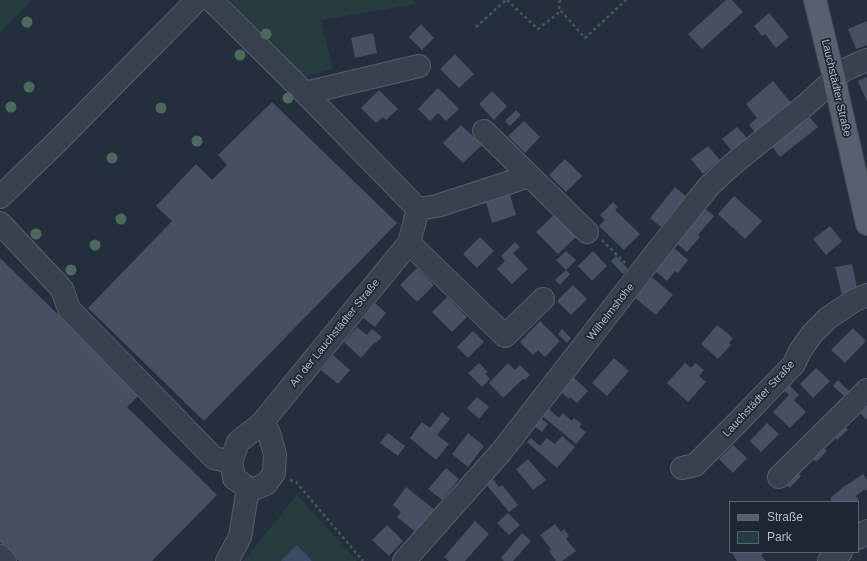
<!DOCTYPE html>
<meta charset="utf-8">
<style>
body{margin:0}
#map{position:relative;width:867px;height:561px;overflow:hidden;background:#242f3e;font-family:Arial,sans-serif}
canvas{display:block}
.legend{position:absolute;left:729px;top:501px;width:130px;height:52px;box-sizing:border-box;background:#1d2633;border:1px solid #59626f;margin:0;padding:5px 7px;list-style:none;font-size:12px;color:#b4bcc9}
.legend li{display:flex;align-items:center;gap:8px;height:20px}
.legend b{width:20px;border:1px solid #59626f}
</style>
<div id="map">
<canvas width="867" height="561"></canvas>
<ul class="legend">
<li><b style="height:5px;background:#56606e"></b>Straße</li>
<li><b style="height:11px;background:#263c3f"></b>Park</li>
</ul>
</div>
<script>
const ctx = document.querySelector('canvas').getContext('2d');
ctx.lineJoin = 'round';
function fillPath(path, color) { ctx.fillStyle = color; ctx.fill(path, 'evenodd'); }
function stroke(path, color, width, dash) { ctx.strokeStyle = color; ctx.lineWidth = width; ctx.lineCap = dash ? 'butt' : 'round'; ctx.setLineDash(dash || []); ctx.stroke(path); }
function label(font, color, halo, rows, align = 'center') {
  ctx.font = font + ' Arial,sans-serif'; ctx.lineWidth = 3.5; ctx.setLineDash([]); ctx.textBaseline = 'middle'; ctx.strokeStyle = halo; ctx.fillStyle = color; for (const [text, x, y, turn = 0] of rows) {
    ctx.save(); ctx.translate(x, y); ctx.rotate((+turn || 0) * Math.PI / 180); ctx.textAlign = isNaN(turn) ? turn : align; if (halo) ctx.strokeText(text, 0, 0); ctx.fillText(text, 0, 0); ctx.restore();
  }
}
const green = new Path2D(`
 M 0,0 L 32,0 L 0,33 Z
 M 230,0 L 413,0 L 417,4 L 321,20 L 333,69 L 304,77 L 230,1 Z
 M 297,495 L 357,561 L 243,561 Z`);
const water = new Path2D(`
 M 297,545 L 312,561 L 281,561 Z`);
const building = new Path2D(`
 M 726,0 L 732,0 L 743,12 L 702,49 L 688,34 Z
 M 769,13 L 789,37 L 776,48 L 765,34 L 762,36 L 754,26 Z
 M 867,21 L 867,45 L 856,49 L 848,29 Z
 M 421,24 L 434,38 L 422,50 L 409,37 Z
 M 373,33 L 377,53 L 355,58 L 351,38 Z
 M 455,54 L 474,74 L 459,88 L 440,69 Z
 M 867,77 L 867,102 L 858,81 Z
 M 773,81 L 791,103 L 756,133 L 749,125 L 757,118 L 746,104 Z
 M 438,88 L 459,109 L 446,121 L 438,113 L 430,121 L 418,109 Z
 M 379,90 L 398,109 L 386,120 L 383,117 L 376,123 L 361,108 Z
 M 492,91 L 507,106 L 494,120 L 479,104 Z
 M 272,102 L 397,223 L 204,421 L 88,308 L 172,221 L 156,206 L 196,164 L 212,180 L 227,165 L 218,155 Z
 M 516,110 L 521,115 L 510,126 L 505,121 Z
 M 808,115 L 818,127 L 780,157 L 770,144 Z
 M 524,121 L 540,137 L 525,153 L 508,136 Z
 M 461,125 L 482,145 L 463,163 L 443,143 Z
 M 737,127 L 747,138 L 732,151 L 722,139 Z
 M 708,146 L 720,160 L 703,174 L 691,159 Z
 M 565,159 L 582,176 L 566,192 L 549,175 Z
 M 675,187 L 686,196 L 661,227 L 650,218 Z
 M 510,195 L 516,215 L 492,223 L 486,202 Z
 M 734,196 L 762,221 L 745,239 L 718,214 Z
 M 613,202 L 618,207 L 615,210 L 640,234 L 624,250 L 599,226 L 605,220 L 600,215 Z
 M 703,207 L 714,216 L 698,235 L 700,237 L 687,252 L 674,241 Z
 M 554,215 L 576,237 L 558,254 L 536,232 Z
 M 830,226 L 842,241 L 826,255 L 813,239 Z
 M 480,237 L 494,251 L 477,268 L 463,254 Z
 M 515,242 L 520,247 L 513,253 L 528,269 L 512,284 L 497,269 L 505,261 L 501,256 Z
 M 672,246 L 688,260 L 678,273 L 675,271 L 667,281 L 653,269 Z
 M 566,251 L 576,260 L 566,270 L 556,260 Z
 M 593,251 L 607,266 L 592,281 L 578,266 Z
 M 616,256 L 628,269 L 623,274 L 611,261 Z
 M 0,258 L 140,394 L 127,407 L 217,495 L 152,561 L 19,561 L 0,542 Z
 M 852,264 L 858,293 L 843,298 L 835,267 Z
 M 417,268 L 434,285 L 417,302 L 400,285 Z
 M 566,270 L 570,274 L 560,285 L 555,280 Z
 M 652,277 L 673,295 L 656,315 L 635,298 Z
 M 573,285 L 587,299 L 571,315 L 557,301 Z
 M 447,297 L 467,317 L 452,332 L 432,312 Z
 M 375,303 L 386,313 L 375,327 L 363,318 Z
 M 540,321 L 560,341 L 545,357 L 538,350 L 533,355 L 520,342 Z
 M 717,325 L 733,338 L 729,343 L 731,345 L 718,359 L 701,344 Z
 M 357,327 L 367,335 L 372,329 L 382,337 L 376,343 L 375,342 L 361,358 L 344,342 Z
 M 853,328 L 866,341 L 845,363 L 831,350 Z
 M 562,329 L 571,338 L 567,343 L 558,334 Z
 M 473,331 L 484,342 L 468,358 L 457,347 Z
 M 333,355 L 350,370 L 338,384 L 321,370 Z
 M 614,358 L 629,371 L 607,396 L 592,383 Z
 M 479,363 L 488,372 L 485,374 L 490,379 L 482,387 L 468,373 Z
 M 508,363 L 515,370 L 520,365 L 530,375 L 525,380 L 524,378 L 503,398 L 489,383 Z
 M 685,363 L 691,368 L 695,363 L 704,370 L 699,376 L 706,382 L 688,402 L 667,383 Z
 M 816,368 L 830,381 L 813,398 L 800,384 Z
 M 571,375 L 588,391 L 577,403 L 570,397 L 569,399 L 558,389 Z
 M 838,380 L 849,391 L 844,396 L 833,386 Z
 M 788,384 L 799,395 L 794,400 L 806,412 L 790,428 L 773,412 L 789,395 L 783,389 Z
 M 477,397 L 489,407 L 479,419 L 467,408 Z
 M 867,400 L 867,420 L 857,410 Z
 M 546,406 L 559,418 L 563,413 L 572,421 L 574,418 L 582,424 L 579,427 L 586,432 L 576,444 L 540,414 Z
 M 442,412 L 450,419 L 437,435 L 449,444 L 436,460 L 410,438 L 422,422 L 430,428 Z
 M 538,416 L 548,424 L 542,432 L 532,424 Z
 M 767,423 L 779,434 L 761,452 L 750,441 Z
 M 841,423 L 848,430 L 837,440 L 831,433 Z
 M 388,433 L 405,446 L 398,456 L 380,443 Z
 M 468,433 L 484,446 L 468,467 L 452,454 Z
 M 562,436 L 575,447 L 557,468 L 527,442 L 531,438 L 540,446 L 547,438 L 555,444 Z
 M 819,444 L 827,451 L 816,462 L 808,455 Z
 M 733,445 L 747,458 L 733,473 L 719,459 Z
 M 528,459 L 546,480 L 533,490 L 516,469 Z
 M 446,468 L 459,479 L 442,500 L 428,489 Z
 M 794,469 L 801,476 L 790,488 L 782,481 Z
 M 863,474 L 867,480 L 867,490 L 866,491 L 865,489 L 856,496 L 859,501 L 858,502 L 832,502 L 830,498 L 846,485 L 847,485 Z
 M 491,477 L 499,487 L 502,485 L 518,505 L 509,512 L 485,483 Z
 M 406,487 L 435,510 L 417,533 L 397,517 L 401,512 L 393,505 Z
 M 508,513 L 520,525 L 509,535 L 497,523 Z
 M 475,521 L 489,534 L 465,561 L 449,561 L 444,557 Z
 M 555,524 L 561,532 L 564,529 L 569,536 L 566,539 L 576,551 L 562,561 L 556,561 L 549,551 L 551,549 L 540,535 Z
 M 387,525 L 403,541 L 389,556 L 372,540 Z
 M 522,533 L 531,541 L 513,561 L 504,561 L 501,558 Z
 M 731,552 L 765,552 L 761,555 L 766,561 L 737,561 Z`);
const path = new Path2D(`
 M 507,0 L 538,29 L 561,11
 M 560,0 L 559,10 L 561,11 L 585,38 L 626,0
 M 476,27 L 506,0
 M 602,240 L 625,263
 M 290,480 L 296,482 L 363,561`);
const minor = new Path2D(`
 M 211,0 L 305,93 L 418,209 L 409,243 L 261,424 L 238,442 L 231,462 L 234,478 L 248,488 L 254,489 L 266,484 L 274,473 L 275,454 L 269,433 L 261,424
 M 305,93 L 419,66
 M 484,131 L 587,232
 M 0,197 L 59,140 L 197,0
 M 418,209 L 437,206 L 529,176
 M 0,223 L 62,289 L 69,309 L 214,458 L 231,462
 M 409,243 L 505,336 L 543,299
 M 682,468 L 695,465 L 738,422 L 794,364 L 800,351 L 812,334 L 828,318 L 855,300 L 867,295
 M 779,477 L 867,390
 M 858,538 L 867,531
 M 0,556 L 5,561
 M 227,561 L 240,537 L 248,488
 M 404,561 L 501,452 L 651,259 L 709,186 L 733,164 L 807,104 L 844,70 L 867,60
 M 829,561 L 841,552`);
const major = new Path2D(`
 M 815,0 L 833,74 L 867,224`);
const trees = [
 [27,22],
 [266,34],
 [240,55],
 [29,87],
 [288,98],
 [11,107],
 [161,108],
 [197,141],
 [112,158],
 [121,219],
 [36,234],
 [95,245],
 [71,270]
];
const streetNames = [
 ["Lauchstädter Straße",836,88,77],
 ["Wilhelmshöhe",611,312,-52],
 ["An der Lauchstädter Straße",335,333,-51],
 ["Lauchstädter Straße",759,399,-47]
];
fillPath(green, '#263c3f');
fillPath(water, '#394c67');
fillPath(building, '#455162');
stroke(minor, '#565f6c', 24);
stroke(major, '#414a57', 24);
stroke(path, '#44595c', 2.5, [3, 3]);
stroke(minor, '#38414e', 22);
stroke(major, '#56606e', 22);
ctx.fillStyle = '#4b6a5d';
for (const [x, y] of trees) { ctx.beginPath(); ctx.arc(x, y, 5.5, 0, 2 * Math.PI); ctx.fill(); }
label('11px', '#b4bcc9', '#1d2633', streetNames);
</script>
